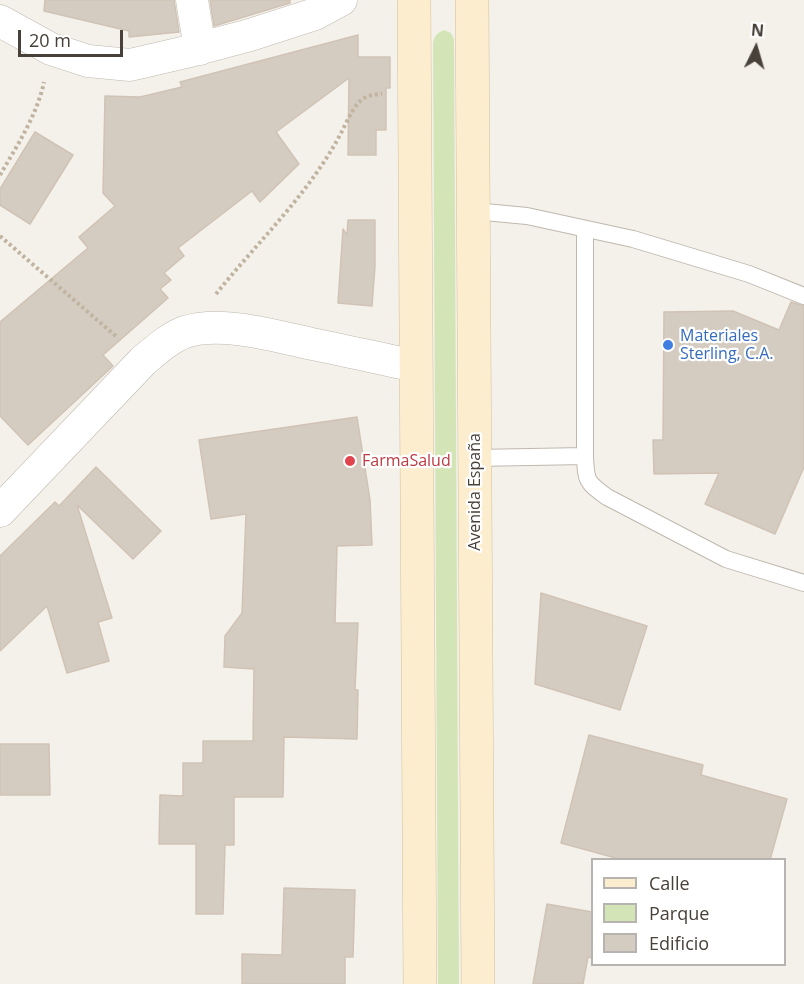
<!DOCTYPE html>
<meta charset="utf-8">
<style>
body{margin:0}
#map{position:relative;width:804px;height:984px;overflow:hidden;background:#f4f1eb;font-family:"Open Sans",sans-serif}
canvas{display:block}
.legend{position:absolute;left:591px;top:858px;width:195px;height:108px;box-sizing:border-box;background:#fff;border:2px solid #b6b3b0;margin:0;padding:8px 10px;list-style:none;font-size:18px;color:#484139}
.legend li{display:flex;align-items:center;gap:12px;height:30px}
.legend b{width:30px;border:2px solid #b6b3b0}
.north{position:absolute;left:726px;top:18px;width:60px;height:60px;-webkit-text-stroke:4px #fff;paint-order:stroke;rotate:5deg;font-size:16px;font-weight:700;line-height:24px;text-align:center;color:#484139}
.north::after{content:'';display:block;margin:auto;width:21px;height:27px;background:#484139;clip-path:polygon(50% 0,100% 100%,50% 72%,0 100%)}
.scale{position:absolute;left:18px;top:30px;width:105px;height:27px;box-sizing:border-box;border:3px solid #484139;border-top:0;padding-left:8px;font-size:18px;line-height:21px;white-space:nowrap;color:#484139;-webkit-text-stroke:4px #fff;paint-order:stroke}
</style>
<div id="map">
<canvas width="804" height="984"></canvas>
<ul class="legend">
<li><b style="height:8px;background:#fbedce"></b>Calle</li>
<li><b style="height:16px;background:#d3e5b7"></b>Parque</li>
<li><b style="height:16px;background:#d5ccc1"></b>Edificio</li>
</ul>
<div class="north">N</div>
<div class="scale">20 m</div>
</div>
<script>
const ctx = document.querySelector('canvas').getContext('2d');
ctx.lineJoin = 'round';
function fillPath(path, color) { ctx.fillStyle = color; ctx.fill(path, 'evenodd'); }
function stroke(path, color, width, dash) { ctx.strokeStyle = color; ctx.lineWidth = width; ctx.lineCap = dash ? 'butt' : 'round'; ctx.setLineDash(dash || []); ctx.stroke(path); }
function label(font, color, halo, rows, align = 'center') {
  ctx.font = font + ' "Open Sans",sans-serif'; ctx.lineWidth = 4.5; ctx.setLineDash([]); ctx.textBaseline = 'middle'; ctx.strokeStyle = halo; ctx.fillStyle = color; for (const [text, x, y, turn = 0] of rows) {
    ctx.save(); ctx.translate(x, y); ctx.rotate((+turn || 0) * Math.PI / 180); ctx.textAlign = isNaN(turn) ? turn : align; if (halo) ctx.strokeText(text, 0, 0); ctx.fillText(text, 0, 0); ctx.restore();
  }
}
const green = new Path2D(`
 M 444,30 L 451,33 L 454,39 L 459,984 L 438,984 L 433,43 C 434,36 437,33 444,30 Z`);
const building = new Path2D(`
 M 45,0 L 174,0 L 179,32 L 129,37 L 129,31 L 44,11 Z
 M 210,0 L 290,0 L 290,3 L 214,26 Z
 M 358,35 L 358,57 L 390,57 L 390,88 L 386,88 L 386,130 L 376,130 L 376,155 L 348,155 L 349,78 L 276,132 L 299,164 L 260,202 L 252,191 L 178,248 L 184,256 L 164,273 L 171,280 L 160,289 L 168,298 L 103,355 L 113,366 L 28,445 L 0,416 L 0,322 L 88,248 L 79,237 L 115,206 L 103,193 L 105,96 L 140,97 L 182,87 L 180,82 Z
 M 35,132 L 73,155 L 30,224 L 0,205 L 0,189 Z
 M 348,220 L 375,220 L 375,266 L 372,306 L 338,303 L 343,229 L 347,235 Z
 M 791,302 L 804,306 L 804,467 L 775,534 L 705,504 L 719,473 L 654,474 L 653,440 L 663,440 L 664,312 L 733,311 L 779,330 Z
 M 357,417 L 370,500 L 372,545 L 337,546 L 335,623 L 358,623 L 355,690 L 358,690 L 357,739 L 284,737 L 283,797 L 234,797 L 234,845 L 225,845 L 223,914 L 196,914 L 196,844 L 159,844 L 160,795 L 183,796 L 183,763 L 203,763 L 203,741 L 253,741 L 254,669 L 224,667 L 225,636 L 242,613 L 246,514 L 211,519 L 199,440 Z
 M 96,467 L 161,531 L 133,559 L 77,505 L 112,618 L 98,622 L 109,661 L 67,673 L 47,606 L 0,651 L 0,556 L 55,502 L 59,506 Z
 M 541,593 L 647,626 L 620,710 L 535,684 Z
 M 589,735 L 703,765 L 701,775 L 787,799 L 770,860 L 623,860 L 561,843 Z
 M 0,744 L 49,744 L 50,795 L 0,795 Z
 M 284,888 L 355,890 L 353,957 L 345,957 L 345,984 L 242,984 L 242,954 L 282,955 Z
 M 547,904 L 592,912 L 592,958 L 588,957 L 583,984 L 533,984 Z`);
const path = new Path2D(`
 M 0,175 C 17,146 37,115 44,82
 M 0,236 L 118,338
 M 216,294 C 260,239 316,187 346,123 C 355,106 360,94 382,94`);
const service = new Path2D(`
 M 474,211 L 527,216 L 633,239 L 749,274 L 804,296
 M 585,229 L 585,456 C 586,481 586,482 607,497 L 726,559 L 804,583
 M 475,458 L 585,456`);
const minor = new Path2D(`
 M 192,0 L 200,49
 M 0,21 L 51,49 L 88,61 L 130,65 L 186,52 L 250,35 L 315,14 L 341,0
 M 0,511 L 143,361 C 156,350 169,338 185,332 C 221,320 276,336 312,344 C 347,351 382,359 416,366`);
const secondary = new Path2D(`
 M 414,0 L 420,984
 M 472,0 L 478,984`);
const markers = [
 [668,345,6,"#3f7fe0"],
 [350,461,6,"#e0444e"]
];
const shopNames = [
 ["Materiales",680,336],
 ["Sterling, C.A.",680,354]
];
const healthNames = [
 ["FarmaSalud",362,461]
];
const streetNames = [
 ["Avenida España",475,492,-90]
];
fillPath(green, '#d3e5b7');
fillPath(building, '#d5ccc1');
stroke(building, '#d0c3b5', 1.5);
stroke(service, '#bfb8ae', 18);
stroke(minor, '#bfb8ae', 33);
stroke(secondary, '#d1c09d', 34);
stroke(path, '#c0b3a0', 4, [3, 3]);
stroke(service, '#fff', 16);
stroke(minor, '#fff', 32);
stroke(secondary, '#fbedce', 33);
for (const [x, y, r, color] of markers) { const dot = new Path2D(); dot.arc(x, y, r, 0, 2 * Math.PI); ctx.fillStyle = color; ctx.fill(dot); stroke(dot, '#fff', 2); }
label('16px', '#366cbe', '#fff', shopNames, 'left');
label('16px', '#be3a42', '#fff', healthNames, 'left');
label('16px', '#484139', '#fff', streetNames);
</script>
